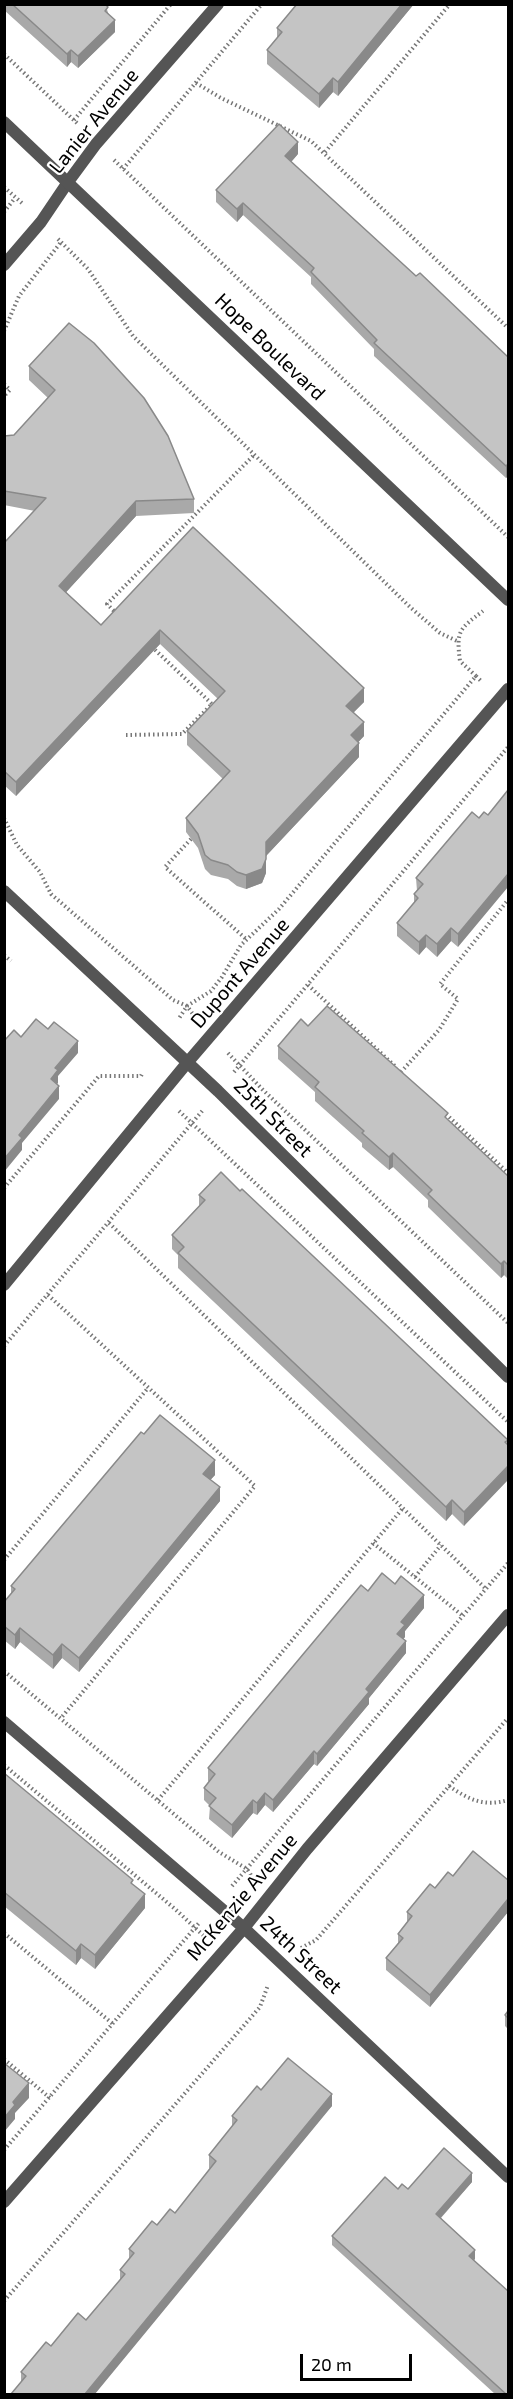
<!DOCTYPE html>
<style>
body{margin:0}
#map{position:relative;width:513px;height:2399px;overflow:hidden;background:#fff;font-family:"Exo 2",sans-serif}
canvas{display:block}
.frame{position:absolute;inset:0;border:6px solid #000;pointer-events:none}
.scale{position:absolute;left:300px;top:2354px;width:112px;height:27px;box-sizing:border-box;border:3px solid #000;border-top:0;padding-left:8px;font-size:18px;line-height:21px;white-space:nowrap;color:#000;-webkit-text-stroke:4px #fff;paint-order:stroke}
</style>
<div id="map">
<canvas width="513" height="2399"></canvas>
<div class="frame"></div>
<div class="scale">20 m</div>
</div>
<script>
const ctx = document.querySelector('canvas').getContext('2d');
ctx.lineJoin = 'round';
function stroke(path, color, width, dash) { ctx.strokeStyle = color; ctx.lineWidth = width; ctx.lineCap = dash ? 'butt' : 'round'; ctx.setLineDash(dash || []); ctx.stroke(path); }
function fillPath(path, color) { ctx.fillStyle = color; ctx.fill(path, 'evenodd'); }
function label(font, color, halo, rows, align = 'center') {
  ctx.font = font + ' "Exo 2",sans-serif'; ctx.lineWidth = 4.5; ctx.setLineDash([]); ctx.textBaseline = 'middle'; ctx.strokeStyle = halo; ctx.fillStyle = color; for (const [text, x, y, turn = 0] of rows) {
    ctx.save(); ctx.translate(x, y); ctx.rotate((+turn || 0) * Math.PI / 180); ctx.textAlign = isNaN(turn) ? turn : align; if (halo) ctx.strokeText(text, 0, 0); ctx.fillText(text, 0, 0); ctx.restore();
  }
}
const path = new Path2D(`
 M 4,54 L 79,125
 M 196,83 L 221,98 L 311,141 L 508,328
 M 74,120 L 171,4
 M 325,152 L 450,4
 M 114,160 L 508,537
 M 123,169 L 262,4
 M 4,187 L 23,204
 M 4,212 L 15,198
 M 58,239 L 88,269 L 133,336 L 411,608 L 440,633 L 457,641
 M 4,331 L 19,296 L 61,242
 M 4,384 L 10,390 L 4,396
 M 117,614 L 107,604 L 254,455
 M 476,676 L 460,661 C 456,631 459,629 483,611
 M 126,735 L 182,734 L 212,704 L 151,646
 M 4,818 L 17,845 L 40,872 L 51,894 L 173,1000 L 187,1006 L 178,1020
 M 191,839 L 165,867 L 246,939
 M 4,955 L 11,961
 M 308,985 L 397,1068
 M 195,1017 L 187,1006 L 211,991 L 222,977 L 241,945 L 279,909 L 476,676 L 481,681
 M 228,1053 L 262,1089 L 508,1323
 M 234,1072 L 508,747
 M 401,1072 L 439,1030 L 458,999 L 440,984 L 508,900
 M 179,1111 L 508,1422
 M 446,1114 L 508,1173
 M 4,1188 L 99,1076 L 141,1076 L 142,1074
 M 109,1223 L 486,1589
 M 48,1295 L 255,1486 L 61,1718
 M 4,1346 L 203,1110
 M 373,1543 L 463,1616
 M 4,1560 L 148,1388
 M 415,1577 L 441,1545
 M 4,1671 L 219,1852 L 247,1869 L 253,1878
 M 4,1765 L 175,1909 L 205,1937
 M 449,1786 C 469,1800 485,1807 508,1800
 M 158,1800 L 403,1508
 M 232,1886 L 508,1563
 M 4,1933 L 113,2024
 M 301,1948 L 316,1940 L 508,1718
 M 4,2059 L 50,2098
 M 4,2150 L 199,1923
 M 4,2301 L 260,2007 L 268,1985`);
const lane = new Path2D(`
 M 4,265 L 41,222 L 68,182`);
const street = new Path2D(`
 M 4,122 L 508,600
 M 68,182 L 96,144 L 218,4
 M 4,891 L 218,1091 L 508,1377
 M 4,1285 L 187,1063 L 508,689
 M 4,1722 L 244,1928 L 508,2177
 M 4,2202 L 244,1928 L 307,1849 L 508,1615`);
const wall = new Path2D(`
 M 4,4 L 105,4 L 115,32 L 78,68 L 71,62 L 67,67 L 4,10 Z
 M 414,4 L 338,96 L 333,92 L 319,108 L 267,64 L 267,50 L 277,38 L 277,28 Z
 M 298,154 L 291,162 L 416,276 L 508,357 L 508,476 L 506,478 L 374,356 L 374,349 L 311,284 L 311,277 L 243,215 L 237,222 L 216,202 L 216,190 Z
 M 29,366 L 194,499 L 194,513 L 136,516 L 66,592 L 101,625 L 193,527 L 364,702 L 354,712 L 364,736 L 358,742 L 359,757 L 266,856 L 266,873 L 262,883 L 246,889 L 237,886 L 228,879 L 211,875 L 205,869 L 198,848 L 186,832 L 186,818 L 223,779 L 187,745 L 187,731 L 218,699 L 160,644 L 16,796 L 4,785 L 4,543 L 35,511 L 4,505 L 4,436 L 14,435 L 48,398 L 29,380 Z
 M 472,812 L 458,947 L 451,941 L 437,957 L 426,947 L 419,955 L 397,936 L 397,923 L 414,903 L 414,894 L 417,891 L 416,878 Z
 M 308,1026 L 448,1120 L 508,1176 L 508,1279 L 504,1275 L 501,1278 L 428,1207 L 428,1200 L 393,1167 L 389,1170 L 362,1147 L 362,1143 L 315,1101 L 315,1092 L 278,1059 L 278,1046 Z
 M 240,1191 L 508,1440 L 464,1526 L 452,1514 L 446,1521 L 178,1268 L 178,1255 L 172,1249 L 172,1235 L 199,1206 L 199,1195 Z
 M 144,1434 L 215,1475 L 210,1480 L 220,1501 L 79,1672 L 62,1658 L 53,1669 L 20,1642 L 15,1649 L 4,1640 L 4,1602 L 11,1594 L 11,1586 Z
 M 368,1591 L 424,1608 L 405,1631 L 405,1637 L 403,1639 L 406,1653 L 369,1698 L 369,1704 L 317,1766 L 314,1764 L 273,1812 L 265,1805 L 257,1815 L 253,1813 L 232,1838 L 209,1819 L 210,1806 L 204,1800 L 204,1788 L 209,1782 L 208,1781 L 208,1768 Z
 M 4,1773 L 133,1885 L 145,1908 L 95,1969 L 81,1958 L 76,1965 L 4,1906 Z
 M 453,1876 L 508,1880 L 508,1912 L 430,2007 L 386,1970 L 386,1958 L 398,1943 L 398,1934 L 407,1922 L 407,1912 L 435,1888 Z
 M 508,2011 L 508,2029 L 505,2026 L 505,2015 Z
 M 261,2090 L 332,2106 L 21,2382 L 21,2372 L 51,2346 L 86,2320 L 120,2280 L 120,2270 L 129,2259 L 129,2249 L 157,2225 L 175,2213 L 210,2169 L 209,2168 L 209,2155 L 232,2127 L 232,2116 Z
 M 472,2182 L 441,2218 L 475,2259 L 474,2260 L 508,2394 L 495,2394 L 332,2245 L 332,2236 L 398,2189 L 408,2189 Z`);
const shadedWall = new Path2D(`
 M 402,4 L 414,4 L 338,96 L 338,82 Z
 M 115,20 L 115,32 L 78,68 L 78,56 Z
 M 71,50 L 71,62 L 67,67 L 67,54 Z
 M 333,78 L 333,92 L 319,108 L 319,94 Z
 M 298,142 L 298,154 L 285,169 L 285,156 Z
 M 243,203 L 243,215 L 237,222 L 237,209 Z
 M 508,464 L 508,476 L 506,478 L 506,466 Z
 M 136,501 L 136,516 L 59,600 L 59,586 Z
 M 160,630 L 160,644 L 16,796 L 16,782 Z
 M 364,688 L 364,702 L 346,720 L 346,706 Z
 M 364,722 L 364,736 L 351,750 L 351,735 Z
 M 359,743 L 359,757 L 266,856 L 266,842 Z
 M 266,859 L 266,873 L 262,883 L 246,889 L 246,875 Z
 M 508,874 L 508,887 L 458,947 L 458,934 Z
 M 451,928 L 451,941 L 437,957 L 437,944 Z
 M 426,935 L 426,947 L 419,955 L 419,942 Z
 M 78,1041 L 78,1053 L 58,1076 L 58,1083 L 51,1092 L 51,1079 L 55,1068 Z
 M 59,1086 L 59,1099 L 22,1143 L 22,1150 L 4,1172 L 4,1159 L 19,1135 Z
 M 393,1153 L 393,1167 L 389,1170 L 389,1157 Z
 M 504,1261 L 504,1275 L 501,1278 L 501,1264 Z
 M 215,1460 L 215,1475 L 203,1488 L 203,1474 Z
 M 508,1466 L 508,1480 L 464,1526 L 464,1512 Z
 M 220,1487 L 220,1501 L 79,1672 L 79,1658 Z
 M 452,1500 L 452,1514 L 446,1521 L 446,1507 Z
 M 424,1595 L 424,1608 L 405,1631 L 405,1637 L 397,1646 L 397,1634 L 401,1622 Z
 M 20,1628 L 20,1642 L 15,1649 L 15,1635 Z
 M 406,1641 L 406,1653 L 369,1698 L 369,1704 L 317,1766 L 317,1754 L 366,1689 Z
 M 62,1644 L 62,1658 L 53,1669 L 53,1655 Z
 M 314,1751 L 314,1764 L 273,1812 L 273,1800 Z
 M 265,1793 L 265,1805 L 257,1815 L 257,1803 Z
 M 253,1800 L 253,1813 L 232,1838 L 232,1825 Z
 M 145,1894 L 145,1908 L 95,1969 L 95,1955 Z
 M 508,1899 L 508,1912 L 430,2007 L 430,1995 Z
 M 81,1944 L 81,1958 L 76,1965 L 76,1951 Z
 M 29,2083 L 29,2098 L 15,2113 L 15,2119 L 4,2132 L 4,2118 L 13,2102 Z
 M 332,2094 L 332,2106 L 95,2394 L 85,2394 Z
 M 472,2173 L 472,2182 L 436,2223 L 436,2214 Z
 M 475,2250 L 475,2259 L 469,2265 L 469,2256 Z`);
const building = new Path2D(`
 M 12,4 L 105,4 L 108,7 L 105,11 L 115,20 L 78,56 L 71,50 L 67,54 Z
 M 297,4 L 402,4 L 338,82 L 333,78 L 319,94 L 267,50 L 282,32 L 277,28 Z
 M 279,124 L 298,142 L 285,156 L 416,276 L 420,273 L 508,357 L 508,464 L 506,466 L 374,343 L 377,340 L 311,272 L 314,268 L 243,203 L 237,209 L 216,190 Z
 M 69,323 L 94,343 L 144,398 L 168,436 L 194,499 L 136,501 L 59,586 L 101,625 L 193,527 L 364,688 L 346,706 L 364,722 L 351,735 L 359,743 L 266,842 L 266,859 L 262,869 L 246,875 L 237,872 L 228,865 L 211,860 L 205,855 L 198,834 L 186,818 L 230,771 L 187,731 L 225,691 L 160,630 L 16,782 L 4,771 L 4,543 L 46,498 L 4,491 L 4,436 L 14,435 L 55,390 L 29,366 Z
 M 508,790 L 508,874 L 458,934 L 451,928 L 437,944 L 426,935 L 419,942 L 397,923 L 418,898 L 414,894 L 423,884 L 416,878 L 472,812 L 479,818 L 484,812 L 488,815 Z
 M 327,1006 L 448,1113 L 445,1117 L 508,1176 L 508,1265 L 504,1261 L 501,1264 L 428,1194 L 432,1190 L 393,1153 L 389,1157 L 362,1133 L 364,1131 L 315,1087 L 319,1082 L 278,1046 L 301,1019 L 308,1026 Z
 M 36,1019 L 48,1029 L 54,1022 L 78,1041 L 55,1068 L 58,1070 L 51,1079 L 59,1086 L 19,1135 L 22,1138 L 4,1159 L 4,1041 L 14,1030 L 21,1037 Z
 M 221,1172 L 240,1191 L 242,1189 L 508,1440 L 505,1442 L 508,1445 L 508,1466 L 464,1512 L 452,1500 L 446,1507 L 178,1253 L 184,1247 L 172,1235 L 205,1200 L 199,1195 Z
 M 160,1415 L 215,1460 L 203,1474 L 220,1487 L 79,1658 L 62,1644 L 53,1655 L 20,1628 L 15,1635 L 4,1626 L 4,1602 L 15,1589 L 11,1586 L 141,1432 L 144,1434 Z
 M 382,1573 L 395,1584 L 401,1576 L 424,1595 L 401,1622 L 405,1625 L 397,1634 L 406,1641 L 366,1689 L 369,1692 L 317,1754 L 314,1751 L 273,1800 L 265,1793 L 257,1803 L 253,1800 L 232,1825 L 209,1806 L 216,1798 L 204,1788 L 215,1774 L 208,1768 L 361,1585 L 368,1591 Z
 M 4,1773 L 133,1880 L 131,1883 L 145,1894 L 95,1955 L 81,1944 L 76,1951 L 4,1892 Z
 M 473,1851 L 508,1880 L 508,1899 L 430,1995 L 386,1958 L 403,1938 L 398,1934 L 412,1916 L 407,1912 L 430,1884 L 435,1888 L 448,1872 L 453,1876 Z
 M 508,2011 L 508,2018 L 505,2015 Z
 M 288,2058 L 332,2094 L 85,2394 L 11,2394 L 26,2376 L 21,2372 L 46,2342 L 51,2346 L 78,2313 L 86,2320 L 125,2274 L 120,2270 L 134,2253 L 129,2249 L 152,2221 L 157,2225 L 170,2209 L 175,2213 L 216,2161 L 209,2155 L 237,2120 L 232,2116 L 257,2086 L 261,2090 Z
 M 4,2063 L 29,2083 L 13,2102 L 15,2105 L 4,2118 Z
 M 444,2148 L 472,2173 L 436,2214 L 475,2250 L 469,2256 L 508,2291 L 508,2394 L 506,2394 L 332,2236 L 385,2177 L 398,2189 L 402,2184 L 408,2189 Z`);
const streetNames = [
 ["Lanier Avenue",94,121,-51],
 ["Hope Boulevard",270,347,44],
 ["Dupont Avenue",240,973,-49],
 ["25th Street",273,1118,45],
 ["McKenzie Avenue",242,1897,-50],
 ["24th Street",301,1955,43]
];
stroke(path, '#777', 4, [1.5, 3]);
stroke(lane, '#555', 12);
stroke(street, '#555', 12);
fillPath(wall, '#a9a9a9');
fillPath(shadedWall, '#898989');
fillPath(building, '#c4c4c4');
stroke(building, '#898989', 1.5);
label('20px', '#000', '#fff', streetNames);
</script>
